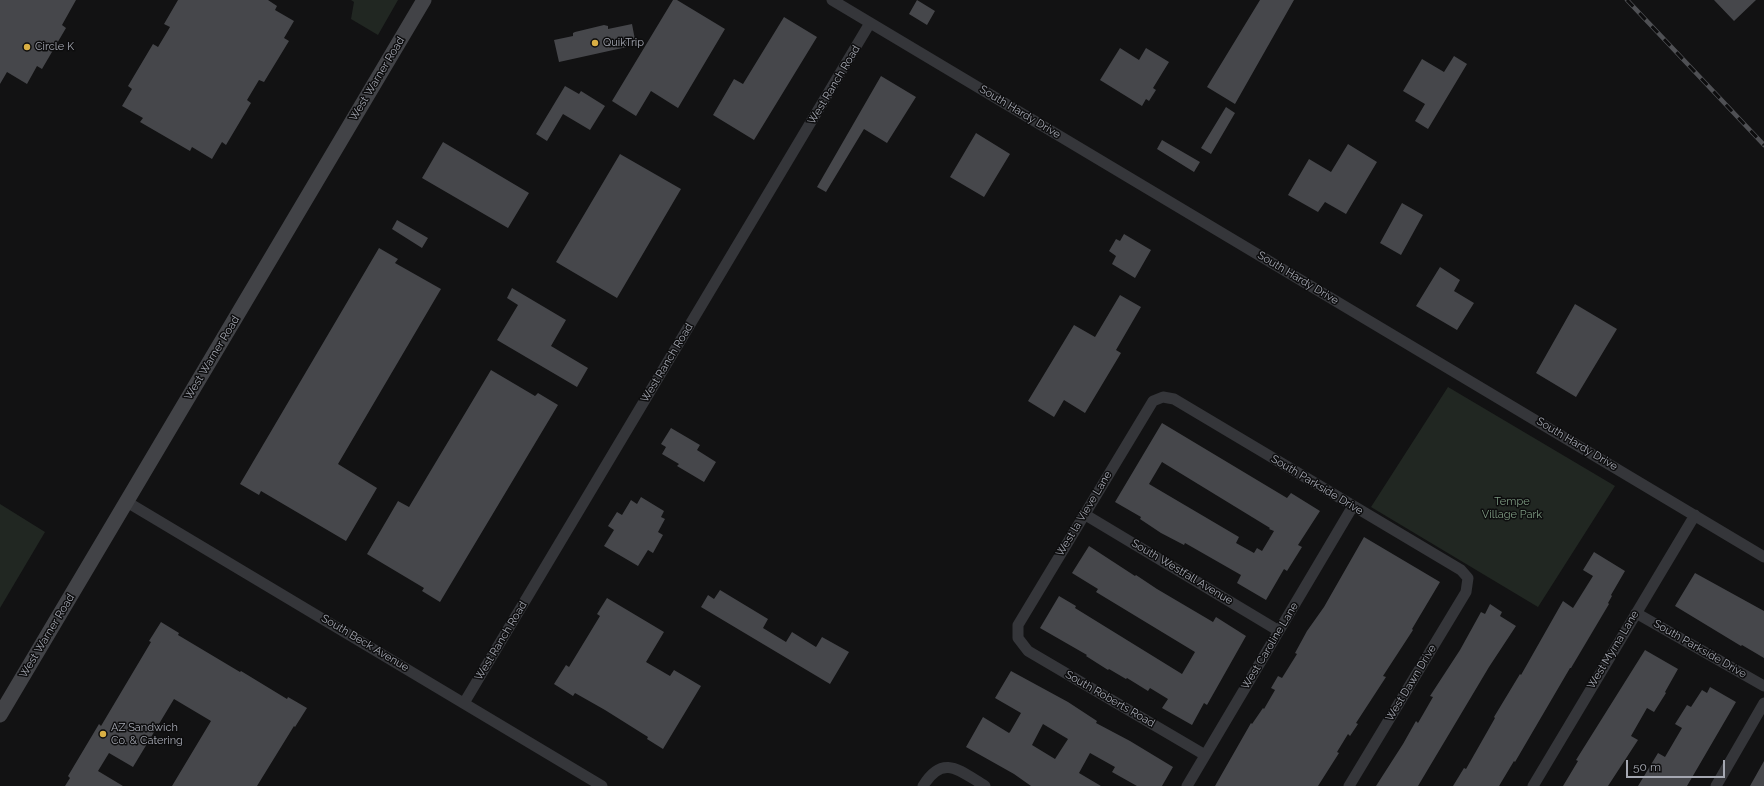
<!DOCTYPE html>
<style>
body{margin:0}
#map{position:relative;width:1764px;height:786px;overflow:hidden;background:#121213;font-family:Raleway,sans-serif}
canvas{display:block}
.scale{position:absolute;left:1626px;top:760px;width:99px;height:18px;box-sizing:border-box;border:2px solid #a5a8b2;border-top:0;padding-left:5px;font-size:12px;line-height:14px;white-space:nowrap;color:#a5a8b2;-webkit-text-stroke:3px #0d0d0e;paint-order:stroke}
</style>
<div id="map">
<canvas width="1764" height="786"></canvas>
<div class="scale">50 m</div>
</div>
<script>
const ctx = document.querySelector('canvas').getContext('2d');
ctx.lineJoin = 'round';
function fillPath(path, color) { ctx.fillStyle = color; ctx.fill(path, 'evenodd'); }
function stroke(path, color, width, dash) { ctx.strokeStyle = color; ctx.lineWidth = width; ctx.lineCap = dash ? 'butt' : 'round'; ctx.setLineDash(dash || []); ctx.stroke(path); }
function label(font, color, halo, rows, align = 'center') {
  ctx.font = font + ' Raleway,sans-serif'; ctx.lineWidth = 3; ctx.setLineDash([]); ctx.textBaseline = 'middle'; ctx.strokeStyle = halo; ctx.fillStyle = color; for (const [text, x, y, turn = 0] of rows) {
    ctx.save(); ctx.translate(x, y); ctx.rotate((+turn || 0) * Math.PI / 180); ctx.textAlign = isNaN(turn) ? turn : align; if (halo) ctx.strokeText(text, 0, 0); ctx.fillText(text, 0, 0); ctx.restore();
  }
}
const green = new Path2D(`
 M 351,0 L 398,0 L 378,35 L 351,19 L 354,2 Z
 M 1448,387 L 1615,486 L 1538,607 L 1371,507 Z
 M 0,504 L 45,532 L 0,608 Z`);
const building = new Path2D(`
 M 0,0 L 76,0 L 62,25 L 66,28 L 42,69 L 37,66 L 27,84 L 7,72 L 0,84 Z
 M 178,0 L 268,0 L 277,6 L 275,10 L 294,21 L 284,38 L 289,41 L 264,82 L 259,80 L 247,100 L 251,103 L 226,145 L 222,142 L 212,159 L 192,147 L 190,151 L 140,122 L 143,118 L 122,106 L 132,89 L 128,86 L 153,44 L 158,47 L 170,27 L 164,24 Z
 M 673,0 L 677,0 L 725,29 L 678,108 L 651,91 L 636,116 L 612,101 Z
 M 917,0 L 935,11 L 927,25 L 909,14 Z
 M 1260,0 L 1294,0 L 1235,104 L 1207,87 Z
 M 1714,0 L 1756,0 L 1734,21 Z
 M 784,17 L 817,37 L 754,140 L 713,115 L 734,79 L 743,84 Z
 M 632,24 L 636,45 L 559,62 L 554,40 L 573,36 L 573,33 L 575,32 L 604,25 L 608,26 L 608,29 Z
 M 1120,48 L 1139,60 L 1146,48 L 1169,62 L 1153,88 L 1156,90 L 1149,101 L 1146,99 L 1142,106 L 1100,80 Z
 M 1454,56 L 1467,64 L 1428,129 L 1415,121 L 1425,104 L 1403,91 L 1422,59 L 1444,72 Z
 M 881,76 L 916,97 L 887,143 L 864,129 L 826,192 L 817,187 Z
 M 565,86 L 579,94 L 581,91 L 605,106 L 590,130 L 563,114 L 547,141 L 536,134 Z
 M 1226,107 L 1235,113 L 1211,154 L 1201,148 Z
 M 976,133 L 1010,154 L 984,197 L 950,177 Z
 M 1162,140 L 1200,162 L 1194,172 L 1157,149 Z
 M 443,142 L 529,193 L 508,228 L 422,178 Z
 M 1348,144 L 1377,162 L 1346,214 L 1325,202 L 1318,212 L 1288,195 L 1309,159 L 1331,172 Z
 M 620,154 L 681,189 L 617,298 L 556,262 Z
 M 1402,203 L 1423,215 L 1401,255 L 1380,243 Z
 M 397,220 L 428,238 L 422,248 L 392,229 Z
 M 1124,234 L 1151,250 L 1135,278 L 1112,264 L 1116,256 L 1109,251 L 1116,239 L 1120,241 Z
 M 379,248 L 398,259 L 395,263 L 441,289 L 338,464 L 377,488 L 346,541 L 261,491 L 259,495 L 240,484 Z
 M 1440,267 L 1460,280 L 1454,291 L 1474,303 L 1457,330 L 1416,306 Z
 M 512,288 L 566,320 L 551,346 L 588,368 L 577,387 L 497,340 L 518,305 L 507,298 Z
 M 1120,295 L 1141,307 L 1116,350 L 1121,353 L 1085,413 L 1064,400 L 1054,417 L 1028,401 L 1074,325 L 1095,337 Z
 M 1575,304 L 1617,329 L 1576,397 L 1536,373 Z
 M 491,370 L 535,396 L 538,393 L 558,405 L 440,602 L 422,591 L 424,588 L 367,554 L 398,501 L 409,507 Z
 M 1162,423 L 1287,498 L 1291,493 L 1320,511 L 1298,545 L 1302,547 L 1287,571 L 1284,569 L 1266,600 L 1237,583 L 1241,575 L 1185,543 L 1184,545 L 1161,533 L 1140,519 L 1141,517 L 1115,502 ZM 1162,462 L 1270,528 L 1269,529 L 1274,531 L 1262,551 L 1257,548 L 1254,553 L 1236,543 L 1239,537 L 1149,484 Z
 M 671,428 L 700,445 L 697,450 L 716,462 L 704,482 L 677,466 L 679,464 L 662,454 L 666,447 L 661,444 Z
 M 641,497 L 664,511 L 661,517 L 665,519 L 658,532 L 663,535 L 653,553 L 648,550 L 638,566 L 604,546 L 614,530 L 608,526 L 617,512 L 622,515 L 631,500 L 637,504 Z
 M 1364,537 L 1440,582 L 1412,629 L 1413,630 L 1383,676 L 1386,677 L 1356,723 L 1358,724 L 1350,736 L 1348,734 L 1337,752 L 1339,753 L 1318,786 L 1215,786 L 1251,723 L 1252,724 L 1263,708 L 1264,709 L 1275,690 L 1271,688 L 1278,676 L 1282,678 L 1297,654 L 1295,653 L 1307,631 L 1324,607 Z
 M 1089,546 L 1135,576 L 1136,575 L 1157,589 L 1213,622 L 1216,617 L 1246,636 L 1207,705 L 1204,703 L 1192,725 L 1162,708 L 1168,699 L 1150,688 L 1148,691 L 1127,678 L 1126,679 L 1109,669 L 1108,670 L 1086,656 L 1087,655 L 1040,628 L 1059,596 L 1076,606 L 1075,608 L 1182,674 L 1195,652 L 1096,592 L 1098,589 L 1072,573 Z
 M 1594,552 L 1625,571 L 1611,595 L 1612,596 L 1608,603 L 1609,604 L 1571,668 L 1570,668 L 1515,762 L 1514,761 L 1499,786 L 1453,786 L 1464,768 L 1466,769 L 1495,718 L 1494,717 L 1520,674 L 1521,675 L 1563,601 L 1573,608 L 1593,576 L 1583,570 Z
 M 1695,573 L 1764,611 L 1764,658 L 1742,645 L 1741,646 L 1675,606 Z
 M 720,590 L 768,619 L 763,628 L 786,642 L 792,632 L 816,647 L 822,637 L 849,652 L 830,684 L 701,607 L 708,595 L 714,599 Z
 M 607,598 L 664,632 L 646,662 L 670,676 L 674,670 L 701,686 L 663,749 L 647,739 L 648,737 L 605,710 L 575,693 L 573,696 L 554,684 L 566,665 L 569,667 L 600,616 L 597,614 Z
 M 1490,604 L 1502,612 L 1500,616 L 1516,626 L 1489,667 L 1418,786 L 1376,786 L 1403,744 L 1416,721 L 1418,723 L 1433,697 L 1430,696 L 1460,650 L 1481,612 L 1485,614 Z
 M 161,622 L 179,633 L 178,635 L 240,672 L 241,671 L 287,699 L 288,697 L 307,708 L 295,727 L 294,726 L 257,786 L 172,786 L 211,721 L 174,699 L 133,767 L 109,753 L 98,771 L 123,786 L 65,786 L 70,778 L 68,776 L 99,724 L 101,726 L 151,642 L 149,641 Z
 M 1645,650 L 1678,669 L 1665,692 L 1666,693 L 1654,712 L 1647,708 L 1631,736 L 1638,740 L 1608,786 L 1563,786 L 1578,761 L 1576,760 Z
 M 1011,671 L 1068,702 L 1097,721 L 1096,723 L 1130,741 L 1173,767 L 1162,786 L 1137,786 L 1112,772 L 1115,767 L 1090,753 L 1079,773 L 1101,786 L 1031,786 L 1014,774 L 966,747 L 983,717 L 1009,733 L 1010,732 L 1021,713 L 995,698 ZM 1043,724 L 1068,739 L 1055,759 L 1032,745 Z
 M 1710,687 L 1736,702 L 1687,786 L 1638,786 L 1658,753 L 1665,757 L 1682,728 L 1675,724 L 1687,705 L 1691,707 L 1702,690 L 1707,693 Z
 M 1764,761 L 1764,786 L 1750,786 Z`);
const street = new Path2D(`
 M 832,0 L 1764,557
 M 127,502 L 602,786
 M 1084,514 L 1279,631
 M 1636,613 L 1764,686
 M 464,703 L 870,23
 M 1205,755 L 1028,651 L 1018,638 L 1018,625 L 1153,401 L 1163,397 L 1174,399 L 1461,570 L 1468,578 L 1466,592 L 1349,786
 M 923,786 C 943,753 960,771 985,786
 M 1187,786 L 1353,506
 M 1533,786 L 1695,515
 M 1716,786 L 1764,703`);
const secondary = new Path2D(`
 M 0,715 L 424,0`);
const rail = new Path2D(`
 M 1627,0 L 1764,145`);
const markers = [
 [595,43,4,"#d9af44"],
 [27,47,4,"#d9af44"],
 [103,734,4,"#d9af44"]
];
const poiNames = [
 ["QuikTrip",603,43],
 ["Circle K",35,47],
 ["AZ Sandwich",111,728],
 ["Co. & Catering",111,741]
];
const streetNames = [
 ["West Warner Road",377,79,-59],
 ["West Ranch Road",834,85,-59],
 ["South Hardy Drive",1020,112,31],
 ["South Hardy Drive",1298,278,31],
 ["West Warner Road",212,358,-59],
 ["West Ranch Road",667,363,-59],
 ["South Hardy Drive",1577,444,31],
 ["South Parkside Drive",1317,485,31],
 ["West la Vieve Lane",1084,514,-59],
 ["South Westfall Avenue",1182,572,31],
 ["West Warner Road",47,636,-59],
 ["West Ranch Road",501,641,-59],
 ["South Beck Avenue",365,643,31],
 ["West Caroline Lane",1270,646,-59],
 ["South Parkside Drive",1700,649,30],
 ["West Myrna Lane",1613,650,-59],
 ["West Dawn Drive",1411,683,-59],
 ["South Roberts Road",1110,699,30]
];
const parkNames = [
 ["Tempe",1512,502],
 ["Village Park",1512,515]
];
fillPath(green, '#212722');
fillPath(building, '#46474b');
stroke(street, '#35363a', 11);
stroke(secondary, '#424347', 15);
stroke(rail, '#4f5054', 4.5);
stroke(rail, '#0d0d0e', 3, [9]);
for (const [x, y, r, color] of markers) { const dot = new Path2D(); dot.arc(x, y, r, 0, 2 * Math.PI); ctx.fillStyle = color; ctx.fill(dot); stroke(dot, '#0d0d0e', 1.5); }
label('11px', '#a5a8b2', '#0d0d0e', poiNames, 'left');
label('11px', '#a5a8b2', '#0d0d0e', streetNames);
label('11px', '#7e9b82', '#0d0d0e', parkNames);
</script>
